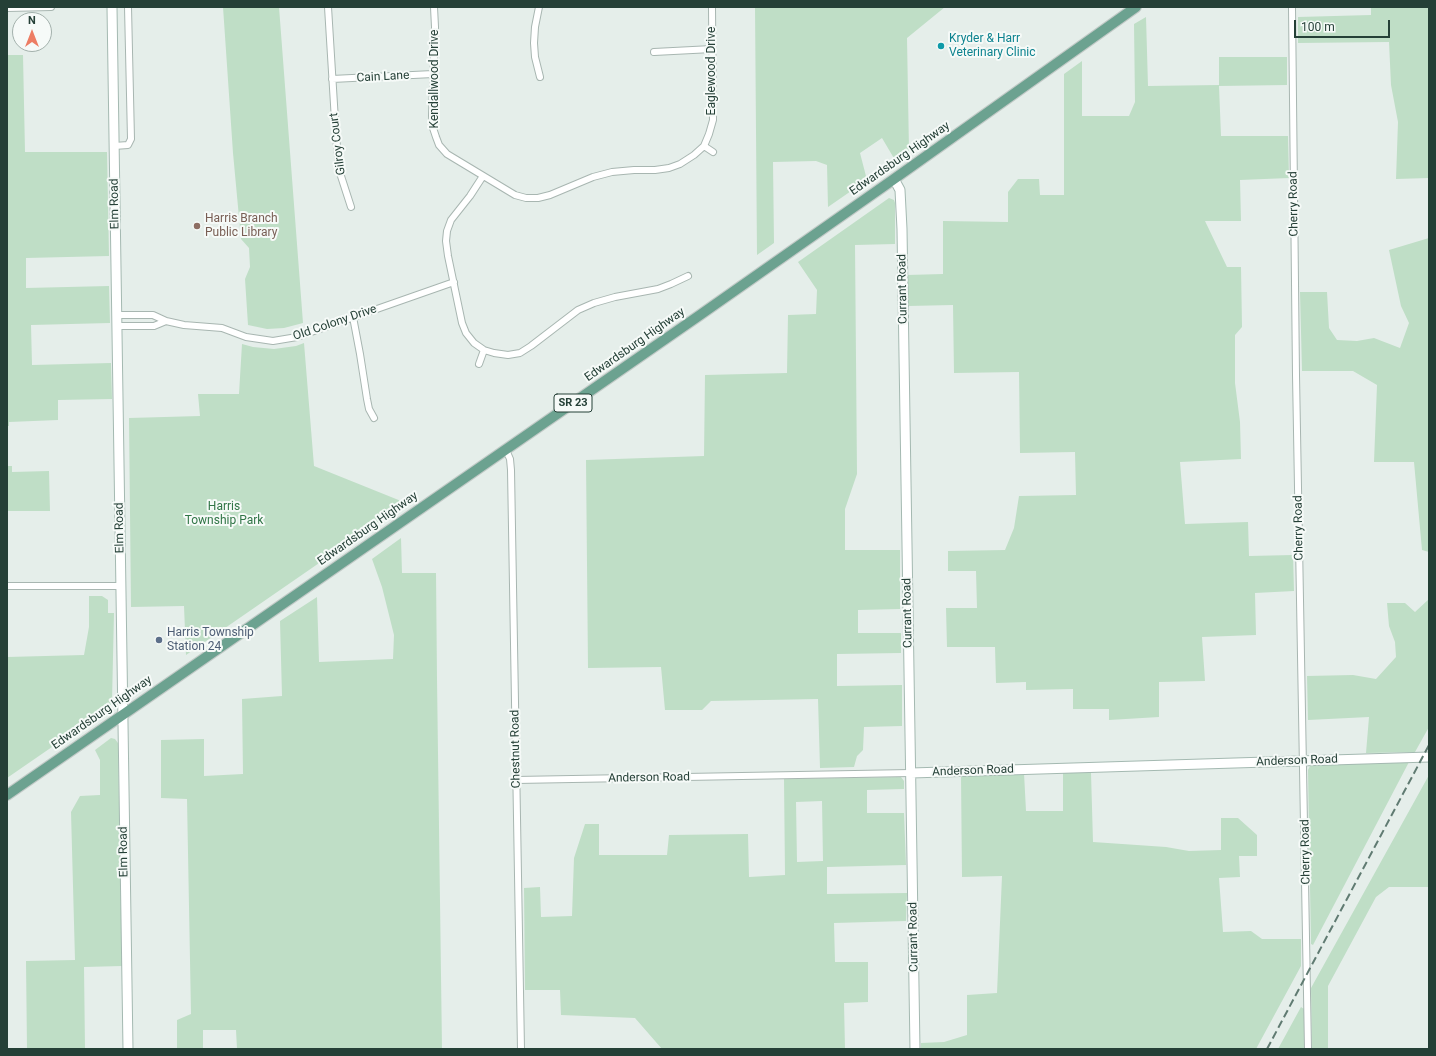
<!DOCTYPE html>
<style>
body{margin:0}
#map{position:relative;width:1436px;height:1056px;overflow:hidden;background:#e5eeea;font-family:Roboto,sans-serif}
canvas{display:block}
.frame{position:absolute;inset:0;border:8px solid #254037;pointer-events:none}
.north{position:absolute;left:12px;top:12px;width:40px;height:40px;box-sizing:border-box;background:#f6faf8;border:1px solid #a2b0ab;border-radius:50%;rotate:0deg;font-size:11px;font-weight:700;line-height:16px;text-align:center;color:#254037}
.north::after{content:'';display:block;margin:auto;width:14px;height:18px;background:#ed7d64;clip-path:polygon(50% 0,100% 100%,50% 72%,0 100%)}
.scale{position:absolute;left:1294px;top:20px;width:96px;height:18px;box-sizing:border-box;border:2px solid #254037;border-top:0;padding-left:5px;font-size:12px;line-height:14px;white-space:nowrap;color:#254037;-webkit-text-stroke:3px #f6faf8;paint-order:stroke}
</style>
<div id="map">
<canvas width="1436" height="1056"></canvas>
<div class="frame"></div>
<div class="north">N</div>
<div class="scale">100 m</div>
</div>
<script>
const c = document.querySelector('canvas').getContext('2d');
c.lineJoin = 'round';
function fill(path, color) { c.fillStyle = color; c.fill(path, 'evenodd'); }
const shape = rows => new Path2D(rows.map(r => 'M' + r).join(''));
function stroke(path, color, width, dash) { c.strokeStyle = color; c.lineWidth = width; c.lineCap = dash ? 'butt' : 'round'; c.setLineDash(dash || []); c.stroke(path); }
function write(font, color, halo, rows, align = 'center') {
  c.font = font + ' Roboto,sans-serif'; c.lineWidth = 4; c.setLineDash([]); c.textBaseline = 'middle'; c.strokeStyle = halo; c.fillStyle = color; for (const [text, x, y, turn = 0] of rows) {
    c.save(); c.translate(x, y); c.rotate((+turn || 0) * Math.PI / 180); c.textAlign = isNaN(turn) ? turn : align; if (halo) c.strokeText(text, 0, 0); c.fillText(text, 0, 0); c.restore();
  }
}
fill(shape([
 [223,7,279,7,303,323,284,328,267,329,248,325,245,279,250,267,249,248,241,239,233,153],
 [755,7,945,7,907,38,909,151,895,160,882,138,860,153,867,180,828,207,827,165,816,161,773,162,774,243,757,255],
 [1371,7,1429,7,1429,178,1396,179,1398,122,1391,85,1389,42,1298,43,1298,17,1371,15],
 [1146,17,1148,86,1219,85,1219,57,1287,57,1287,85,1219,86,1221,136,1288,136,1289,178,1240,180,1241,221,1205,221,1227,267,1241,267,1242,327,1235,335,1235,383,1240,422,1241,459,1180,462,1185,524,1248,522,1249,556,1293,555,1294,591,1255,593,1256,635,1202,637,1205,681,1159,682,1159,717,1109,720,1109,709,1073,709,1073,689,1026,690,1026,682,996,683,995,647,947,647,946,608,977,608,976,571,948,571,948,551,1005,550,1014,528,1019,496,1076,495,1075,452,1020,453,1019,372,954,373,953,305,908,306,907,275,943,274,943,221,1008,222,1008,192,1018,179,1039,179,1040,195,1064,195,1064,74,1082,61,1082,116,1129,116,1135,102,1134,24],
 [7,55,23,55,25,152,107,152,109,256,26,258,26,288,109,286,110,323,31,325,32,365,111,363,112,399,58,400,58,420,9,422,9,426,7,426],
 [889,198,894,200,895,203,895,244,855,245,857,474,845,509,845,550,900,550,900,609,858,610,858,633,901,633,901,653,837,654,837,686,902,685,902,726,864,727,863,750,857,756,854,767,820,768,818,699,711,701,702,710,665,710,661,667,588,668,586,460,704,456,705,375,787,373,788,315,816,314,817,290,798,262],
 [1429,238,1429,552,1422,550,1414,462,1374,462,1377,385,1353,371,1302,371,1300,292,1327,292,1329,328,1337,340,1357,341,1374,338,1400,348,1409,323,1401,306,1389,250],
 [304,343,314,466,406,503,186,655,184,606,131,607,129,418,200,416,198,394,239,394,242,344,253,347,274,349,296,346],
 [7,466,12,466,12,472,49,471,50,511,7,511],
 [401,538,402,573,436,573,437,679,442,1049,237,1049,236,1030,203,1030,203,1049,177,1049,177,1020,191,1014,187,799,161,798,161,740,204,739,204,776,243,774,242,699,282,696,280,621,317,597,319,662,393,659,394,635,382,587,372,559],
 [89,596,102,596,108,600,108,613,114,613,112,701,110,707,7,778,7,657,84,655,89,627],
 [1429,599,1429,727,1415,752,1366,753,1369,717,1308,720,1307,676,1353,675,1376,679,1396,657,1395,642,1389,626,1387,603,1405,603,1415,612],
 [111,738,115,739,118,743,118,749,122,966,84,967,85,1049,27,1049,26,961,75,960,71,812,80,796,100,795,100,760,95,750],
 [1409,762,1313,945,1311,944,1308,770,1310,766,1316,764],
 [1024,773,1026,811,1063,811,1063,773,1091,773,1093,842,1166,847,1189,851,1221,850,1221,818,1238,818,1257,835,1257,856,1239,856,1240,877,1219,878,1223,932,1251,931,1262,939,1301,939,1301,966,1256,1049,921,1049,921,1043,944,1042,967,1035,967,995,997,993,1002,876,962,877,961,776],
 [1429,775,1429,887,1389,887,1376,897,1328,986,1328,1049,1312,1049,1311,988],
 [901,777,904,781,904,789,867,790,867,813,904,813,906,865,827,867,827,894,907,893,906,921,834,923,835,962,868,962,868,1002,844,1003,845,1049,662,1049,635,1018,561,1015,560,990,525,990,524,888,540,887,541,917,572,916,574,858,585,824,599,824,599,855,667,855,669,835,748,834,749,877,785,875,784,779],
 [822,801,823,861,797,862,796,802],
 [1301,1007,1304,1009,1305,1049,1278,1049]
]), '#bfdec6');
const street = shape([
 [328,7,336,137,340,173,351,207],
 [434,7,435,27,432,116,433,128,436,137,439,145,447,154,515,195,526,198,538,198,550,195,593,177,612,172,634,170,655,170,669,168,680,164,694,155,704,146,709,134,713,120,712,7],
 [539,7,535,27,534,43,535,57,540,77],
 [1292,7,1296,375,1308,1049],
 [7,8,51,7],
 [654,52,712,49],
 [332,79,433,74],
 [114,146,128,145,131,139,128,7],
 [704,146,713,152],
 [483,176,470,196,451,220,447,231,446,241,448,256,462,323,466,333,474,343,484,350,494,353,508,355,520,353,531,346,578,310,594,303,615,297,658,289,671,284,688,276],
 [117,315,153,315,166,321,184,325,222,328,246,337,273,341,297,337,454,282],
 [353,317,360,354,367,399,369,409,374,418],
 [117,326,154,326,166,321],
 [479,364,484,350],
 [506,450,510,459,511,470,521,1049],
 [7,586,120,586],
 [516,780,911,773]
]);
const secondary = shape([
 [112,7,128,1049],
 [894,179,900,190,902,229,915,1049],
 [911,773,1429,757]
]);
const primary = shape([
 [7,795,700,315,894,179,1136,7]
]);
stroke(street, '#a8b6b1', 8);
stroke(secondary, '#a4b9b1', 11);
stroke(primary, '#c2cac7', 12);
stroke(street, '#fff', 6);
stroke(secondary, '#fff', 9);
stroke(primary, '#6ca290', 10);
stroke(shape([
 [1267,1049,1429,745]
]), '#607b72', 2, [8, 4]);
for (const [x, y, r, color] of [
 [941,46,4,"#0f9aa8"],
 [197,226,4,"#8d6e63"],
 [159,640,4,"#5c6f8a"]
]) { const dot = new Path2D(); dot.arc(x, y, r, 0, 2 * Math.PI); c.fillStyle = color; c.fill(dot); stroke(dot, '#f6faf8', 1.5); }
for (const [x, y, w] of [
 [573,403,38]
]) { const box = new Path2D(); box.roundRect(x - w / 2, y - 9, w, 18, 3); c.fillStyle = '#f6faf8'; c.fill(box); stroke(box, '#254037', 1); }
write('bold 11px', '#254037', null, [
 ["SR 23",573,403]
]);
write('12px', '#0d838f', '#f6faf8', [
 ["Kryder & Harr",949,39],
 ["Veterinary Clinic",949,53]
], 'left');
write('12px', '#254037', '#f6faf8', [
 ["Eaglewood Drive",712,71,-90],
 ["Cain Lane",383,77,-3],
 ["Kendallwood Drive",435,79,-90],
 ["Gilroy Court",338,144,-97],
 ["Edwardsburg Highway",900,159,-35],
 ["Elm Road",115,204,-91],
 ["Cherry Road",1294,204,-91],
 ["Currant Road",903,289,-91],
 ["Old Colony Drive",335,323,-19],
 ["Edwardsburg Highway",635,345,-35],
 ["Elm Road",120,528,-91],
 ["Cherry Road",1299,528,-91],
 ["Edwardsburg Highway",368,529,-35],
 ["Currant Road",908,613,-91],
 ["Edwardsburg Highway",102,713,-35],
 ["Chestnut Road",516,749,-91],
 ["Anderson Road",1297,761,-2],
 ["Anderson Road",973,771,-2],
 ["Anderson Road",649,778,-1],
 ["Elm Road",124,852,-91],
 ["Cherry Road",1306,852,-91],
 ["Currant Road",914,937,-91]
]);
write('12px', '#785e54', '#f6faf8', [
 ["Harris Branch",205,219],
 ["Public Library",205,233]
], 'left');
write('12px', '#307546', '#f6faf8', [
 ["Harris",224,507],
 ["Township Park",224,521]
]);
write('12px', '#4e5e75', '#f6faf8', [
 ["Harris Township",167,633],
 ["Station 24",167,647]
], 'left');
</script>
